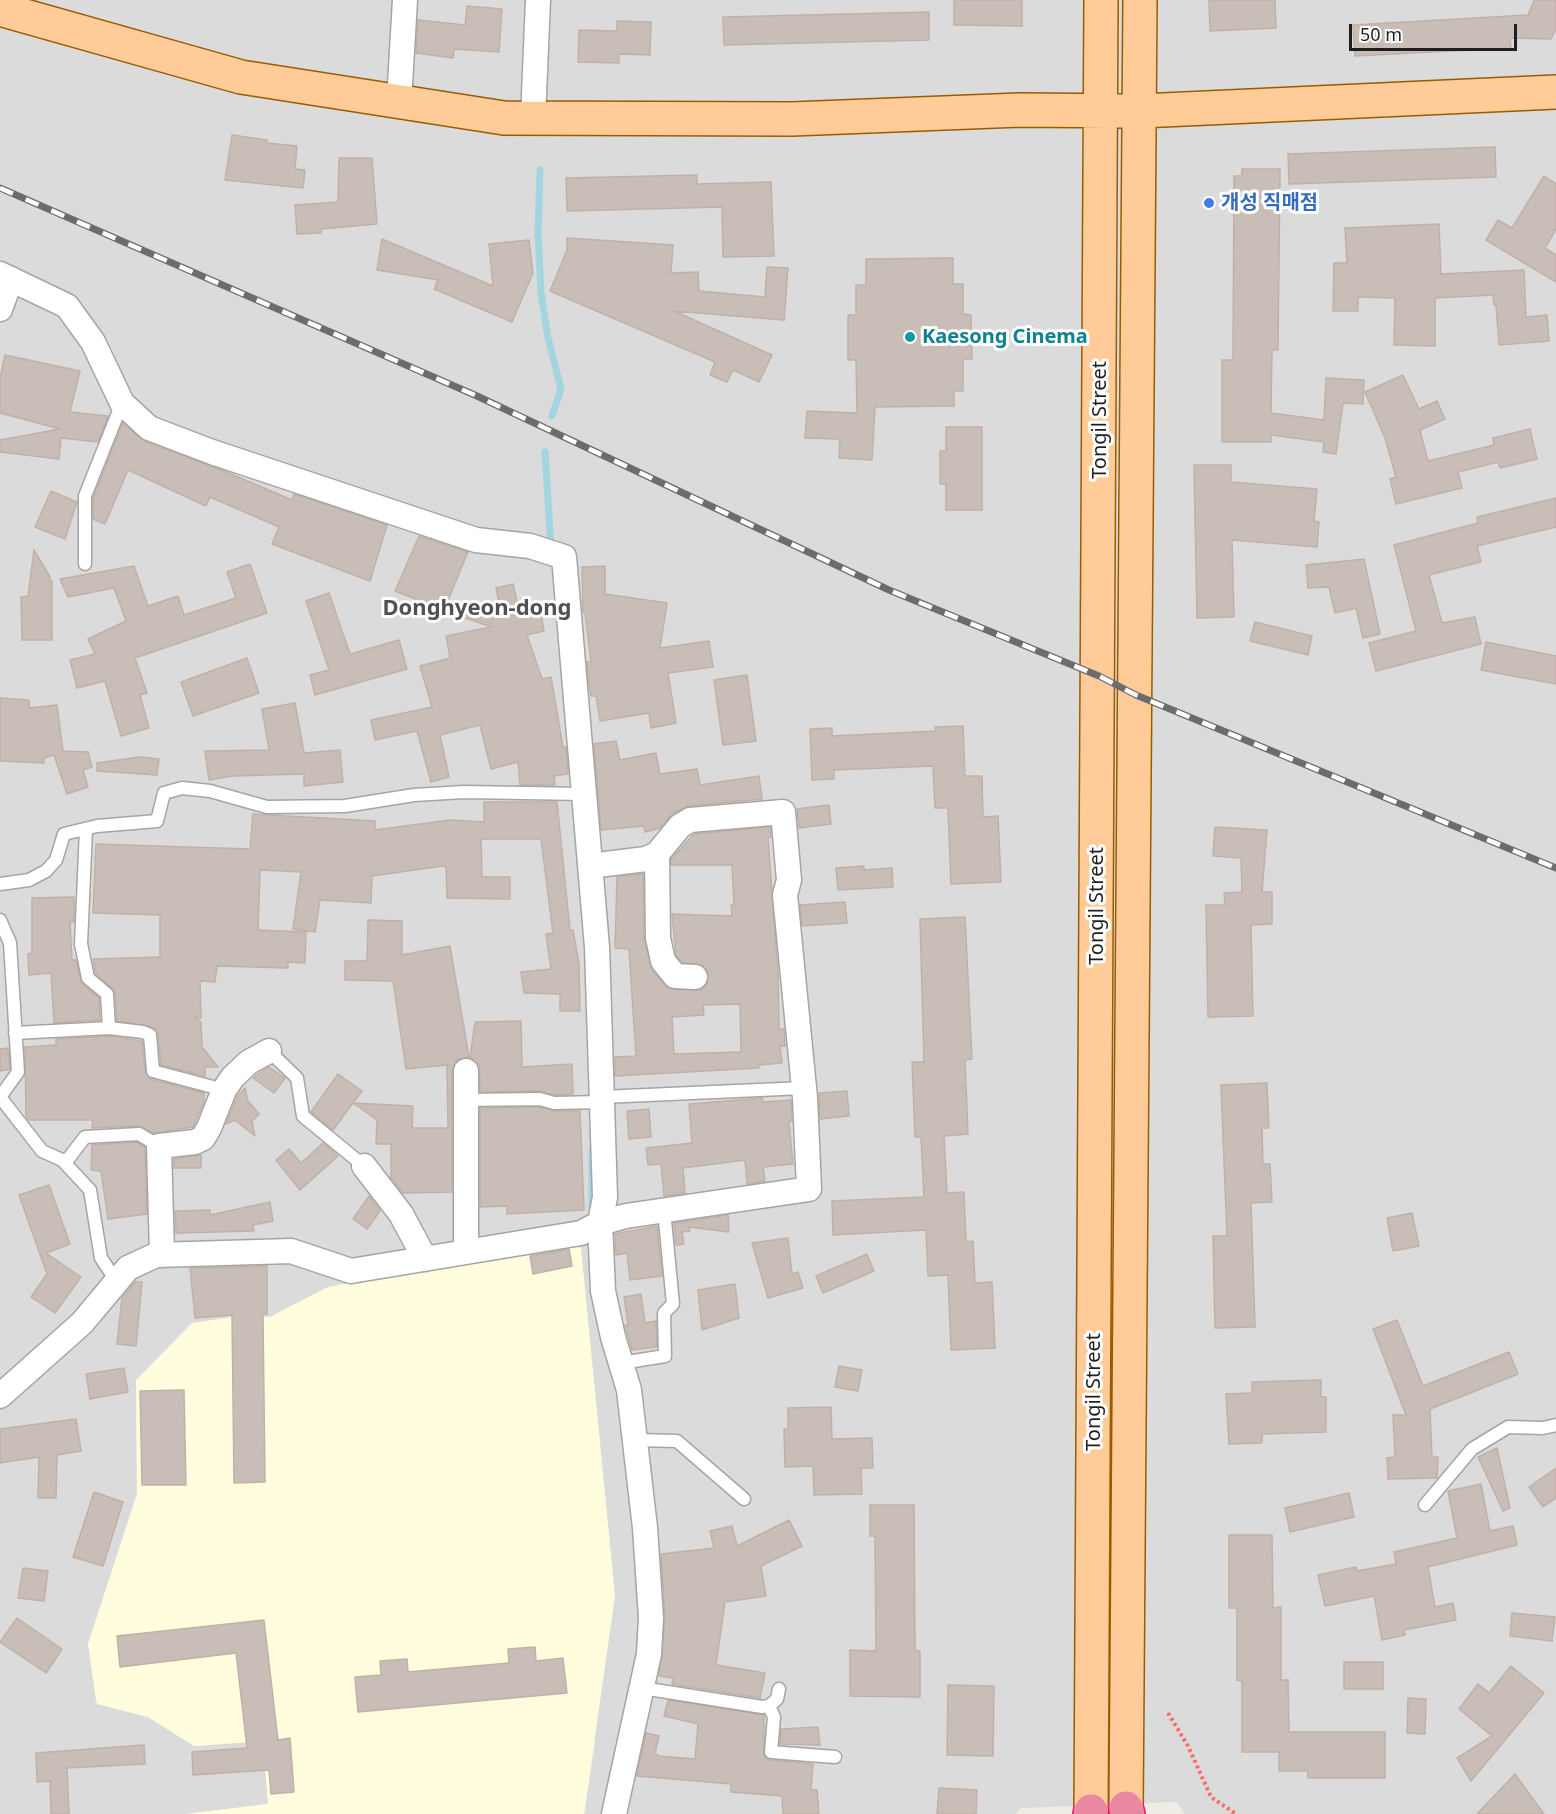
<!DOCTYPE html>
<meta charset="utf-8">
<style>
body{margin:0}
#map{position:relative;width:1556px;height:1814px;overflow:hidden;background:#f0ebe4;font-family:"Noto Sans",sans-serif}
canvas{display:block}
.scale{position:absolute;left:1349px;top:24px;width:168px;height:27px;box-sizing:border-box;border:3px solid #1e1e1e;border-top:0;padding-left:8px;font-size:18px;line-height:21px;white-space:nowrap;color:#1e1e1e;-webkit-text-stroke:4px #fff;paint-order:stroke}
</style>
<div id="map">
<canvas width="1556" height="1814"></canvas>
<div class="scale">50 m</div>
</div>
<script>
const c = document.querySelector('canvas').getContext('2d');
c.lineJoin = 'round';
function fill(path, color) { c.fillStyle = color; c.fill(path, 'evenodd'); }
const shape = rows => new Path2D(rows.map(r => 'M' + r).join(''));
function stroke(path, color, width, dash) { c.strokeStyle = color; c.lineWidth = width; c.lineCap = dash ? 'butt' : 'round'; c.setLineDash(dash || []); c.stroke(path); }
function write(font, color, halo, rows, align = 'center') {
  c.font = font + ' "Noto Sans","Noto Sans KR",sans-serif'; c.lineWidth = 6; c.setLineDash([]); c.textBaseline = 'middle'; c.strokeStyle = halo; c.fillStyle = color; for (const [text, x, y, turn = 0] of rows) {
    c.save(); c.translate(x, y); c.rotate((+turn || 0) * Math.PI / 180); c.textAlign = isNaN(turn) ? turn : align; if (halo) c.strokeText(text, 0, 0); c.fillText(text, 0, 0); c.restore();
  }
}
fill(shape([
 [0,0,1556,0,1556,1814,1185,1814,1177,1802,1021,1808,1015,1814,584,1814,595,1744,353,1284,328,1287,270,1317,232,1317,136,1380,137,1494,88,1644,96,1703,148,1717,194,1746,263,1741,268,1804,186,1814,0,1814]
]), '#dcdbdb');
fill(shape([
 [571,1240,581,1248,615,1596,584,1814,186,1814,268,1804,263,1741,194,1746,148,1717,97,1704,88,1644,137,1494,136,1380,192,1323,232,1317,270,1317,328,1287]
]), '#fffddd');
stroke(shape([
 [540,170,538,234,541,293,548,338,561,389,552,416],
 [545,452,551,547],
 [592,1211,592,1150]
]), '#a2d5df', 7);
const building = shape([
 [954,0,1022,0,1022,26,954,25,954,0],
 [1209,0,1275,0,1276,28,1210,31,1209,0],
 [1534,0,1556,0,1556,29,1551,39,1510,38,1511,48,1355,56,1353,25,1528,15,1534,0],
 [467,6,502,9,499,52,454,49,453,58,416,53,418,20,465,25,467,6],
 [929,12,929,40,724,45,723,17,929,12],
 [617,21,651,22,650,55,619,54,619,63,578,62,579,30,617,31,617,21],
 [232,135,267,140,267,143,297,146,295,169,305,170,303,188,225,180,232,135],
 [1495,147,1496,177,1289,184,1288,154,1495,147],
 [339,158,372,158,377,224,321,229,321,233,297,234,295,205,338,202,339,158],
 [1242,169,1280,169,1278,350,1272,350,1271,413,1324,420,1326,378,1364,380,1363,404,1343,403,1336,454,1323,452,1324,442,1271,435,1271,442,1222,442,1222,360,1233,360,1234,176,1242,176,1242,169],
 [697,175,697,184,771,182,774,256,723,257,722,207,567,211,566,178,697,175],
 [1544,176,1556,184,1556,229,1545,248,1556,255,1556,282,1486,240,1498,220,1512,228,1544,176],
 [1439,224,1441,274,1524,270,1526,317,1547,315,1549,341,1499,345,1496,305,1494,305,1493,295,1435,298,1435,346,1394,345,1395,298,1358,297,1358,311,1333,311,1334,263,1347,263,1345,228,1439,224],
 [567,238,673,245,671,273,698,272,699,291,765,297,767,267,788,268,784,320,674,311,772,355,759,382,733,370,727,382,710,375,715,362,550,291,567,250,567,238],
 [382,239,493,286,489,244,529,240,533,273,512,322,434,289,438,280,377,270,382,239],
 [953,258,953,284,963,284,963,314,971,315,972,359,963,359,963,391,954,391,954,406,875,407,872,460,839,458,840,439,805,438,807,411,857,413,856,360,848,360,848,315,856,315,856,285,866,285,866,259,953,258],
 [5,355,80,371,70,412,108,416,98,442,61,438,59,459,0,452,0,440,60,429,0,413,0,379,5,355],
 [1403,375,1419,409,1437,401,1445,419,1420,430,1428,461,1494,445,1493,438,1530,429,1537,459,1500,468,1498,462,1458,472,1462,488,1396,504,1390,479,1396,477,1385,438,1365,392,1403,375],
 [123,423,144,441,224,471,292,500,294,494,387,525,370,581,272,544,279,527,210,497,206,506,128,470,105,524,93,519,93,498,123,423],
 [946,427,982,427,982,510,946,510,946,484,940,484,940,451,946,451,946,427],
 [1194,465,1231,465,1231,482,1317,489,1314,521,1319,522,1317,547,1232,540,1234,617,1197,618,1194,465],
 [51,491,77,502,65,539,35,527,51,491],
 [1556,498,1556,527,1477,546,1481,562,1429,575,1442,623,1475,617,1481,644,1376,671,1369,643,1416,631,1394,545,1478,523,1477,517,1556,498],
 [419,536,468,552,444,610,395,591,419,536],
 [34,550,50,577,49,581,52,581,52,640,22,640,21,597,28,596,34,550],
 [1364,559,1380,634,1363,638,1356,608,1335,613,1329,587,1308,588,1306,565,1364,559],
 [250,564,267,613,135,658,147,693,140,695,149,728,121,736,105,681,77,688,70,660,95,654,88,639,126,621,114,588,68,597,60,579,134,566,148,606,178,596,184,615,236,598,227,572,250,564],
 [605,566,605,594,667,603,660,648,709,641,713,667,668,673,676,723,651,728,649,713,600,721,596,696,591,696,588,677,587,662,591,662,585,613,583,612,582,567,605,566],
 [513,584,519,610,540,606,544,631,527,635,542,679,551,677,563,747,566,747,568,774,554,776,555,785,520,785,518,762,491,769,480,725,440,735,449,777,431,782,417,731,375,740,371,720,432,707,420,666,450,658,446,636,491,627,460,616,500,608,496,588,513,584],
 [329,593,350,654,399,640,407,669,315,695,310,675,329,670,306,601,329,593],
 [1255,622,1312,636,1308,655,1250,641,1255,622],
 [1486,642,1556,656,1556,684,1481,670,1486,642],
 [247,658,259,693,193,716,181,682,247,658],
 [747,675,756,741,723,745,714,680,747,675],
 [0,698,29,700,29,708,57,705,63,751,88,752,92,767,83,770,88,787,67,794,54,755,44,758,44,763,0,761,0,698],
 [295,703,304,753,340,750,343,782,304,786,304,774,232,776,209,780,205,751,269,750,262,709,295,703],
 [963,726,965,776,982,776,983,817,998,816,1001,882,951,884,948,808,935,808,933,766,834,770,834,779,812,780,810,729,832,728,832,736,936,731,935,727,963,726],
 [616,741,620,760,656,753,660,774,697,769,700,785,759,776,762,799,688,806,672,814,660,828,645,832,644,826,601,830,594,744,616,741],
 [140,757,159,759,157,775,97,771,97,763,140,757],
 [484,802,557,802,570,930,573,930,579,964,580,1011,560,1011,560,994,524,993,521,972,551,969,546,934,553,933,541,839,481,839,482,877,510,877,510,899,447,898,446,867,443,866,372,876,371,903,320,900,315,932,293,929,301,872,260,870,258,930,306,932,305,963,288,962,288,968,217,966,215,982,200,981,201,1018,194,1017,201,1022,202,1047,218,1067,205,1067,205,1076,161,1065,158,1034,154,1028,117,1021,115,991,96,974,93,959,160,957,160,915,93,913,96,844,250,849,253,814,375,821,375,830,450,820,484,822,484,802],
 [829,805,831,824,799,828,797,809,829,805],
 [770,827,771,837,768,837,778,974,779,1029,784,1029,785,1046,780,1046,782,1063,759,1065,759,1068,615,1076,615,1057,636,1056,629,949,615,948,617,877,643,874,644,938,652,970,669,989,701,990,707,984,708,971,702,965,682,962,676,955,672,914,732,916,731,905,734,905,732,865,671,865,671,859,694,834,770,827],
 [740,1004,741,1052,674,1054,672,1017,704,1015,703,1005,740,1004],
 [1215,827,1267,830,1262,892,1272,892,1272,924,1251,925,1253,1016,1208,1017,1206,905,1225,905,1224,893,1242,892,1241,858,1213,856,1215,827],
 [864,866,864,870,892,868,893,887,838,890,836,868,864,866],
 [74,897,74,922,70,922,72,960,76,960,82,984,99,998,100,1020,54,1023,51,973,29,975,28,954,32,953,32,898,74,897],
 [845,902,847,923,802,926,800,905,845,902],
 [965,917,972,1059,965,1060,968,1134,944,1136,947,1193,964,1192,966,1242,973,1241,975,1283,992,1282,995,1348,951,1350,948,1275,928,1276,926,1230,833,1235,832,1201,924,1197,921,1137,915,1137,912,1062,924,1062,920,919,965,917],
 [368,920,402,921,402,955,450,946,469,1057,458,1059,452,1071,452,1192,403,1193,391,1178,391,1144,376,1144,377,1120,353,1103,333,1130,311,1112,338,1074,362,1091,353,1103,413,1106,412,1128,448,1128,447,1065,406,1069,393,981,345,980,345,961,367,961,368,920],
 [521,1021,522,1067,572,1064,573,1094,555,1095,540,1091,480,1092,479,1064,470,1058,475,1022,521,1021],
 [109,1036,142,1041,145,1072,150,1079,204,1093,204,1102,193,1127,154,1133,139,1126,92,1128,93,1120,28,1120,26,1116,25,1047,56,1045,56,1039,109,1036],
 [8,1048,10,1069,0,1071,0,1049,8,1048],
 [269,1067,285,1078,274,1093,253,1078,269,1067],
 [1267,1083,1269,1128,1262,1128,1263,1164,1270,1164,1272,1202,1251,1203,1255,1327,1215,1328,1213,1236,1227,1236,1221,1085,1267,1083],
 [245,1088,248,1101,259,1114,252,1121,255,1136,235,1120,226,1124,237,1097,245,1088],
 [847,1091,849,1116,820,1119,819,1093,847,1091],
 [762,1098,763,1102,791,1100,792,1121,789,1121,793,1164,763,1167,765,1181,747,1184,745,1160,683,1168,685,1193,664,1196,661,1164,648,1165,646,1148,692,1143,689,1104,762,1098],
 [539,1107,554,1111,580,1111,584,1210,507,1214,507,1206,480,1207,480,1108,539,1107],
 [649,1109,651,1137,629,1139,627,1111,649,1109],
 [137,1142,145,1147,147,1214,108,1219,101,1171,91,1170,92,1145,137,1142],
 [323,1143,338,1156,300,1190,276,1160,289,1149,301,1163,323,1143],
 [201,1155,201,1168,174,1168,174,1159,201,1155],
 [49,1185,70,1244,46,1253,81,1277,55,1313,31,1297,47,1274,19,1195,49,1185],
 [369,1196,380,1211,367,1229,353,1219,369,1196],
 [270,1202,273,1221,253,1225,254,1231,176,1233,175,1211,210,1210,210,1215,270,1202],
 [1412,1213,1419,1246,1393,1251,1387,1218,1412,1213],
 [728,1215,729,1232,689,1227,690,1231,682,1232,684,1244,676,1245,674,1223,728,1215],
 [657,1226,662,1276,630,1280,627,1253,616,1255,615,1234,657,1226],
 [788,1238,792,1274,798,1272,803,1288,768,1298,752,1243,788,1238],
 [569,1249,572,1266,533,1274,530,1256,569,1249],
 [867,1254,874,1271,823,1293,816,1276,867,1254],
 [267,1266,267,1314,263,1314,265,1482,234,1483,232,1315,195,1318,190,1268,267,1266],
 [135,1282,142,1282,136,1346,117,1344,122,1298,135,1282],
 [735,1284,739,1318,702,1330,698,1290,735,1284],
 [641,1294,645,1323,656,1321,657,1347,632,1350,625,1325,628,1325,624,1297,641,1294],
 [1397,1320,1423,1386,1509,1352,1518,1374,1430,1409,1432,1457,1438,1457,1437,1478,1388,1479,1387,1458,1395,1457,1393,1415,1406,1415,1373,1329,1397,1320],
 [839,1366,862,1370,858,1391,835,1387,839,1366],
 [124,1368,128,1392,90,1399,86,1374,124,1368],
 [1321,1380,1321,1397,1326,1397,1326,1432,1262,1434,1262,1443,1229,1444,1226,1394,1252,1393,1252,1382,1321,1380],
 [184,1390,186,1485,142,1485,140,1391,184,1390],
 [831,1407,832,1439,872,1438,873,1468,861,1468,862,1494,814,1495,813,1466,785,1467,784,1429,788,1429,788,1408,831,1407],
 [76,1419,81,1451,57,1455,56,1498,38,1498,39,1457,0,1463,0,1429,76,1419],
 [1497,1448,1510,1508,1503,1511,1478,1457,1497,1448],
 [1556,1468,1556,1498,1543,1507,1529,1487,1556,1468],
 [1481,1484,1490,1531,1513,1526,1517,1545,1428,1567,1435,1607,1453,1603,1456,1620,1404,1630,1405,1635,1382,1640,1374,1596,1325,1606,1318,1575,1356,1567,1357,1571,1396,1564,1394,1552,1457,1538,1448,1491,1481,1484],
 [94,1492,123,1502,103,1566,73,1557,94,1492],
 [1349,1493,1354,1517,1290,1532,1285,1508,1349,1493],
 [870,1505,914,1505,915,1651,920,1651,920,1697,850,1696,850,1650,876,1651,875,1536,870,1536,870,1505],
 [789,1520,802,1546,761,1566,766,1596,725,1602,716,1665,765,1673,760,1698,672,1684,673,1678,659,1676,665,1619,661,1554,714,1548,710,1531,732,1526,737,1546,789,1520],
 [1229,1535,1272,1535,1273,1608,1281,1607,1281,1680,1288,1680,1289,1732,1385,1732,1385,1778,1308,1778,1308,1771,1279,1771,1279,1752,1242,1752,1242,1681,1237,1680,1237,1608,1229,1608,1229,1535],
 [23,1568,48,1571,44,1601,18,1598,23,1568],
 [1512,1613,1555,1617,1552,1641,1510,1636,1512,1613],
 [17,1618,62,1649,46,1673,0,1642,17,1618],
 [264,1620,278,1740,290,1738,294,1792,271,1794,269,1770,193,1775,192,1752,247,1748,236,1653,120,1667,117,1636,264,1620],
 [535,1647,536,1661,563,1658,567,1693,358,1712,355,1677,381,1675,380,1661,407,1659,408,1672,509,1663,508,1649,535,1647],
 [1344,1662,1383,1662,1383,1689,1344,1689,1344,1662],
 [1511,1666,1544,1693,1471,1781,1457,1758,1492,1736,1459,1709,1478,1684,1489,1693,1511,1666],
 [948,1685,994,1686,993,1756,947,1755,948,1685],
 [1408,1698,1426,1699,1425,1734,1407,1733,1408,1698],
 [668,1700,764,1715,764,1756,770,1760,813,1764,811,1790,817,1790,819,1814,783,1814,782,1796,731,1792,731,1784,637,1776,646,1733,659,1736,655,1753,659,1756,695,1759,698,1724,664,1716,668,1700],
 [818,1727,820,1745,780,1744,781,1729,818,1727],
 [144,1745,145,1764,67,1768,69,1814,51,1814,50,1781,37,1782,36,1753,144,1745],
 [1515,1774,1544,1814,1477,1814,1515,1774],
 [939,1788,977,1790,976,1814,937,1814,939,1788]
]);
fill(building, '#c8bdb7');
stroke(building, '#c2b0a6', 1.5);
const lane = shape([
 [85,564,85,496,122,403],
 [86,829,81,944,88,978,107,994,109,1028],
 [0,884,29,880,46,871,56,860,64,834,97,826,157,821,164,793,182,788,210,791,267,807,345,806,414,795,464,792,584,794],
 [0,920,10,943,18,1072,0,1097,42,1151,62,1160,90,1190,101,1258,117,1282],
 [15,1033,109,1028,143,1032,150,1035,153,1071,224,1090],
 [269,1051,297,1078,303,1116,364,1166],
 [602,1097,804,1088],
 [466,1100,540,1099,554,1103,602,1102],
 [65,1163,85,1137,139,1134,159,1146],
 [621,1363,665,1356,664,1313,673,1304,664,1210],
 [636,1440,677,1441,744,1499],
 [1425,1505,1472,1449,1508,1427,1543,1428,1556,1425],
 [642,1688,762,1707,769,1706,777,1699,779,1689],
 [769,1706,774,1717,771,1752,835,1757]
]);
const street = shape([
 [399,102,405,0],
 [533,118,538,0],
 [0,274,67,306,93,342,122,403,149,428,212,452,476,540,530,546,564,557,597,947,605,1197,600,1223,603,1291,613,1337,629,1390,645,1528,651,1618,649,1654,614,1814],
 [0,309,11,279],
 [657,854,658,938,663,961,675,976,695,977],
 [466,1071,466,1252],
 [364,1166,401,1214,425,1259],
 [162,1255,159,1146,195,1142,203,1138,209,1128,224,1090,233,1077,249,1062,269,1051],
 [0,1396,82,1323,128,1268,156,1255,291,1251,351,1271,581,1233,600,1223,626,1216,809,1189,805,1098,785,895,789,880,783,812,690,820,680,826,657,854,646,859,590,866]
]);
const primary = shape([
 [0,9,241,77,504,118,792,119,1020,110,1141,111,1556,92],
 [1126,1808,1140,0],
 [1091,1811,1101,0]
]);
const highway = shape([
 [1126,1808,1128,1814],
 [1090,1814,1091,1811]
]);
stroke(lane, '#a5a5a5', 15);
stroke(street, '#a5a5a5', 27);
stroke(primary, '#985c00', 36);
stroke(highway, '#e11d6e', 36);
stroke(shape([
 [1168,1713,1188,1746,1211,1797,1236,1814]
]), '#ff6b65', 4, [3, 3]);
stroke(lane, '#fff', 12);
stroke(street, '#fff', 24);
stroke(primary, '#fc9', 33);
stroke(highway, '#ea88a1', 33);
const rail = shape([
 [0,188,477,396,889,590,1099,676,1136,695,1556,868]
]);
stroke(rail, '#6c6c6c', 7);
stroke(rail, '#fff', 4.5, [14]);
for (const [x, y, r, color] of [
 [1209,203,6,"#3f7fe0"],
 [910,337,6,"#0f9aa8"]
]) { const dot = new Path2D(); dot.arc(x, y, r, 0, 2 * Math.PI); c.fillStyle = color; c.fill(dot); stroke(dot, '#fff', 2); }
write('bold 20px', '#366cbe', '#fff', [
 ["개성 직매점",1221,203]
], 'left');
write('bold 20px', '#0d838f', '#fff', [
 ["Kaesong Cinema",922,337]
], 'left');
write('20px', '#1e1e1e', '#fff', [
 ["Tongil Street",1100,420,-90],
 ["Tongil Street",1097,906,-90],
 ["Tongil Street",1094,1392,-90]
]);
write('bold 22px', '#515151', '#fff', [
 ["Donghyeon-dong",477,609]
]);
</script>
